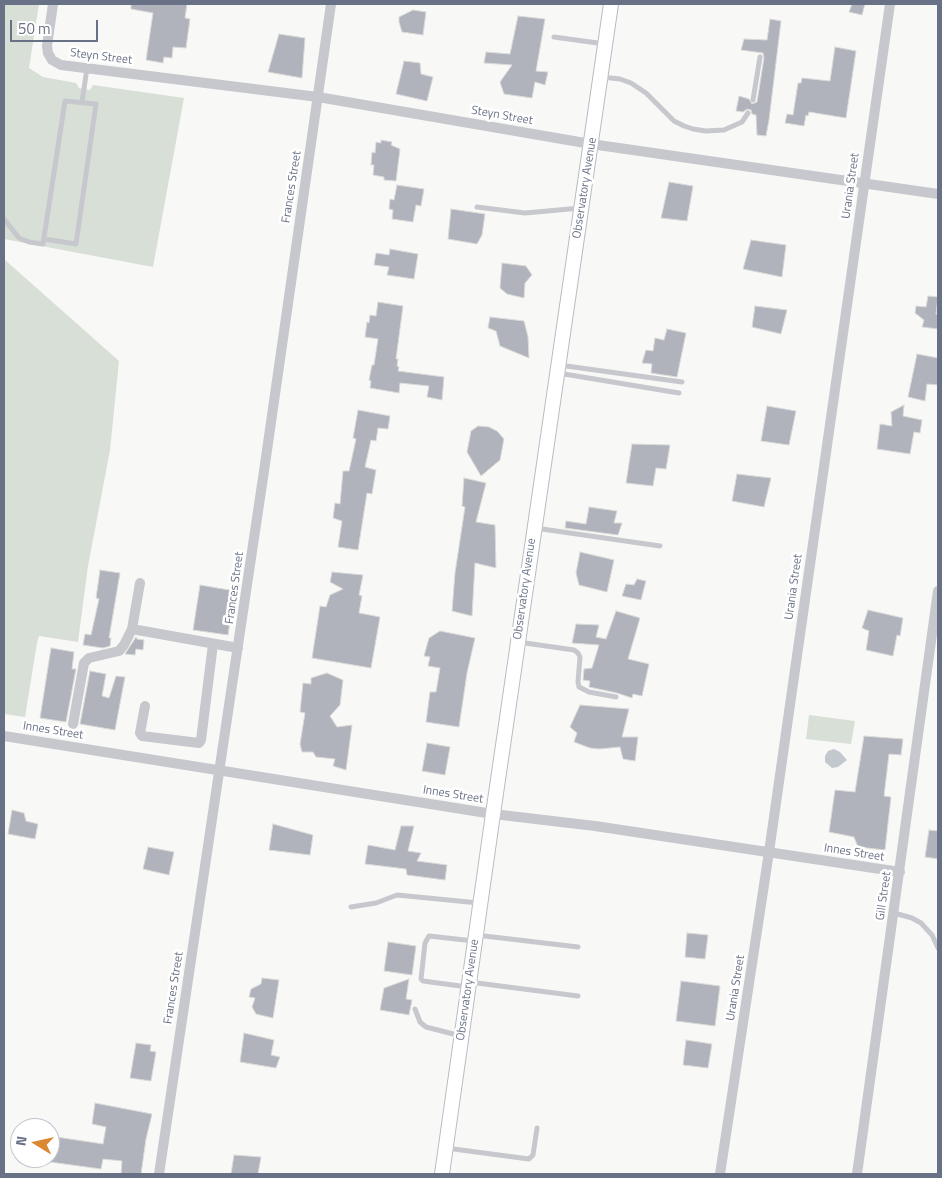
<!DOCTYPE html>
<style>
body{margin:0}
#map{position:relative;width:942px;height:1178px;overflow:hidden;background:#f8f8f6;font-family:"Titillium Web",sans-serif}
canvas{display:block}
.frame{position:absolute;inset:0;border:5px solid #697186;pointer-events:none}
.north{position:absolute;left:10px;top:1118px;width:50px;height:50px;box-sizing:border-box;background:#fff;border:1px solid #c3c6cf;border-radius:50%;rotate:279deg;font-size:14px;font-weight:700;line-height:20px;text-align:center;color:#697186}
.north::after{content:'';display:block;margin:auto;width:18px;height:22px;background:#dc8732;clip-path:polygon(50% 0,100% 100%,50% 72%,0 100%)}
.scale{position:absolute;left:10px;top:20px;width:88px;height:22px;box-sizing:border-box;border:2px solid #697186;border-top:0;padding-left:6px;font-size:15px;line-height:18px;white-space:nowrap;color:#697186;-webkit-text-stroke:4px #fff;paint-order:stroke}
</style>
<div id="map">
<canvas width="942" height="1178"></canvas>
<div class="frame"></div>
<div class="north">N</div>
<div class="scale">50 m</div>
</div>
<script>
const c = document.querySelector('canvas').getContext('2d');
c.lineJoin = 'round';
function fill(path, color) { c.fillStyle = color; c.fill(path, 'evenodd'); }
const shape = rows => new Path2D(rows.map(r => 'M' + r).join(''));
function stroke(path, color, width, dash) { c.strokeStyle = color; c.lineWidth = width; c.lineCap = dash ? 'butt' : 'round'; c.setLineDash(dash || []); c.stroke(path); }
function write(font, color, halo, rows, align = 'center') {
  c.font = font + ' "Titillium Web",sans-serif'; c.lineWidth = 5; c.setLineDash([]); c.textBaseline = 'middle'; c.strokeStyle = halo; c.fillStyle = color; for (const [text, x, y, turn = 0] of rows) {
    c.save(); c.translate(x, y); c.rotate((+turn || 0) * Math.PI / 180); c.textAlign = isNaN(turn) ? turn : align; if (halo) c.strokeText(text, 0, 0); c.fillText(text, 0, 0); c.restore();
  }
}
fill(shape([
 [4,4,39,4,29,68,43,77,76,83,79,88,90,90,93,85,184,98,153,267,4,239],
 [4,259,119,361,110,450,88,566,78,642,39,636,37,643,25,717,4,714],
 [809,715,855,721,851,744,806,739]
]), '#d8dfd7');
fill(shape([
 [834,749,840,752,847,760,838,767,832,768,825,762,825,756,828,751]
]), '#c3c8cf');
const building = shape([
 [131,4,187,4,185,18,190,19,186,48,173,47,172,58,164,57,163,63,146,60,153,13,131,9,131,4],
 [852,4,865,4,862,15,849,12,852,4],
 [413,10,426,12,423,35,402,32,399,22,399,17,413,10],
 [518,16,545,19,536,71,548,72,545,85,535,82,532,98,504,94,500,82,512,65,484,63,486,52,510,54,518,16],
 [770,19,781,21,769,120,766,136,757,135,756,115,752,114,751,110,747,109,743,112,736,111,739,96,749,99,752,104,757,102,764,58,763,53,741,50,744,39,767,40,770,19],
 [279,34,305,38,302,78,268,72,279,34],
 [835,47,856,51,846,118,809,112,808,116,806,115,804,126,785,123,787,114,793,115,798,83,801,83,802,78,830,81,835,47],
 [404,61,420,63,421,74,433,77,427,101,396,94,404,61],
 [381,140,392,142,391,145,400,149,396,181,384,180,384,177,373,175,374,165,371,165,372,152,375,153,376,142,381,143,381,140],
 [669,182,693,186,687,221,661,218,669,182],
 [397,185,424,189,421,206,416,205,413,222,392,219,393,210,389,209,390,199,394,200,397,185],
 [451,209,485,214,482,235,477,244,448,239,451,209],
 [751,240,786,245,782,277,743,269,751,240],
 [390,249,418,254,414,279,387,275,389,267,374,265,376,253,389,255,390,249],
 [502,263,526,266,532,275,525,283,524,298,507,294,500,288,502,263],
 [928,296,938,297,936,314,938,315,938,329,922,327,924,320,915,313,916,306,926,307,928,296],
 [378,302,403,306,396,359,398,359,397,366,399,367,398,371,444,377,442,400,427,397,429,386,400,383,399,393,370,388,371,381,369,380,372,365,374,365,378,339,365,337,367,322,369,323,370,315,376,316,378,302],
 [755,306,787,310,781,334,752,327,755,306],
 [490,317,524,321,528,337,529,358,500,346,496,331,488,328,490,317],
 [667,329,686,333,677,377,651,373,652,364,642,363,646,350,653,351,655,338,664,340,667,329],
 [917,354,938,358,938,385,927,384,925,401,908,397,917,354],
 [904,405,903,416,922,420,920,433,914,432,910,454,877,449,880,424,892,426,891,412,904,405],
 [767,406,796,411,789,445,761,441,767,406],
 [358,410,390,416,388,429,378,428,376,441,371,440,365,467,376,470,372,494,367,493,358,550,338,547,342,521,333,518,335,503,340,504,343,471,349,471,356,439,353,438,358,410],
 [478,426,489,427,497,431,504,439,500,460,481,476,467,452,471,431,478,426],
 [632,444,670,445,666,469,656,468,653,486,626,483,632,444],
 [737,474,771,478,764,507,732,501,737,474],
 [464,478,486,483,476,522,495,525,496,568,475,563,472,616,452,611,455,573,465,507,462,506,464,478],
 [589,507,617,511,614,523,622,523,618,535,565,528,566,521,586,524,589,507],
 [580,552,614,560,607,592,579,585,576,573,580,552],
 [100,570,120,573,109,638,111,638,110,646,103,648,83,645,85,634,91,635,99,599,96,598,100,570],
 [332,572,363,575,359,595,362,596,359,613,380,617,371,668,312,658,320,606,326,607,330,595,343,589,330,582,332,572],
 [637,579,646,581,641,600,622,596,626,584,634,585,637,579],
 [200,585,235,591,228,635,193,630,200,585],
 [868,610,903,618,900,636,897,635,893,656,866,650,869,631,862,628,868,610],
 [616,611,640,618,628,659,649,664,642,696,633,694,632,698,617,693,589,687,590,681,583,680,584,669,592,668,599,645,572,643,576,624,599,625,596,637,606,639,616,611],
 [440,631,475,638,467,673,459,727,426,722,430,692,436,692,440,668,428,666,430,657,424,656,429,638,440,631],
 [136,637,137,639,144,640,143,650,136,649,135,655,125,654,136,637],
 [51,648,74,652,72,669,76,669,66,722,40,718,51,648],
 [90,671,106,674,102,696,109,698,116,676,125,677,115,730,80,724,90,671],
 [327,673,343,680,340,705,330,716,337,727,352,725,346,770,333,766,335,759,316,757,313,752,302,752,300,744,305,713,300,712,303,683,311,684,311,678,327,673],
 [580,705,629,709,622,737,638,737,635,761,623,759,620,747,599,749,590,748,574,742,577,733,570,727,580,705],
 [864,736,903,739,901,755,889,754,884,796,891,797,885,850,858,847,854,837,829,832,835,790,855,792,864,736],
 [427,743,450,747,445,775,422,771,427,743],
 [12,810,24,813,26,821,38,824,35,839,8,834,12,810],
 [273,824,313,835,310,855,269,850,273,824],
 [401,826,414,826,408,851,421,853,417,861,447,865,445,880,407,875,406,869,365,864,368,845,395,850,401,826],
 [929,830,938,831,938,859,925,857,929,830],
 [148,847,174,852,169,875,143,869,148,847],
 [687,933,708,935,705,959,685,957,687,933],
 [388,942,416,946,412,975,384,971,388,942],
 [262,978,279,980,273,1018,256,1014,252,1007,255,998,249,997,251,989,261,984,262,978],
 [409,979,406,999,412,1000,409,1015,380,1010,384,988,409,979],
 [681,981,720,986,715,1026,676,1021,681,981],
 [244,1033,274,1040,271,1055,280,1057,276,1068,240,1062,244,1033],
 [686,1040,712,1044,708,1068,683,1065,686,1040],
 [136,1043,151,1045,150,1051,156,1052,151,1081,130,1078,136,1043],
 [95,1103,152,1114,146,1139,141,1174,121,1174,122,1161,103,1159,101,1169,50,1162,50,1136,103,1144,106,1127,92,1124,95,1103],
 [234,1155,261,1157,258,1174,231,1174,234,1155]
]);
fill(building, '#b0b3bc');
stroke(building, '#dadad8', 1);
const secondary = shape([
 [442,1174,493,814,611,4]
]);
stroke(secondary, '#b9bbc2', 16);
stroke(shape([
 [554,37,605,44],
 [602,77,620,79,631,83,646,93,674,121,684,126,693,129,706,131,724,130,742,122,748,113],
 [753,100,760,57],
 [82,102,87,68],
 [477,207,525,213,581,208],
 [4,219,19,238,29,242,43,244,65,101,96,104,76,244,44,239],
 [559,365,682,382],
 [558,373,679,393],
 [535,528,660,546],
 [518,642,574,650,578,653,580,657,578,682,579,687,589,692,616,697],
 [351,907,376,903,397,895,479,903],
 [894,913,912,918,921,923,932,935,938,948],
 [476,935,578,947],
 [469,982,578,996],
 [468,987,423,981,421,979,425,943,429,936,474,941],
 [415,1009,420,1022,426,1027,461,1036],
 [446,1148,529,1159,533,1155,537,1128]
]), '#c7c8cd', 5);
stroke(shape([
 [53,4,47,46,48,53,52,60,61,65,318,97,591,144,938,194],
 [132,629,238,648],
 [145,706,140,733,142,736,199,743,201,740,213,644],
 [73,724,84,663,89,658,119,651,124,645,132,629,140,583],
 [4,736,493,814,595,826,900,872],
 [159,1174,264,471,331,4],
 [720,1174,769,852,890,4],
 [857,1174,938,591]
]), '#c7c8cd', 10);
stroke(secondary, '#fff', 14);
write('12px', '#697186', '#fff', [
 ["Steyn Street",101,57,7],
 ["Steyn Street",502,116,10],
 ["Urania Street",851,186,-82],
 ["Frances Street",292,187,-81],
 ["Observatory Avenue",585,188,-81],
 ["Urania Street",794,587,-82],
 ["Frances Street",235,588,-82],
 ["Observatory Avenue",525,589,-82],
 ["Innes Street",53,731,9],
 ["Innes Street",453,795,9],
 ["Innes Street",854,853,9],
 ["Gill Street",884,896,-82],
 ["Frances Street",174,988,-81],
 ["Urania Street",736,988,-81],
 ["Observatory Avenue",468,990,-82]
]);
</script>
